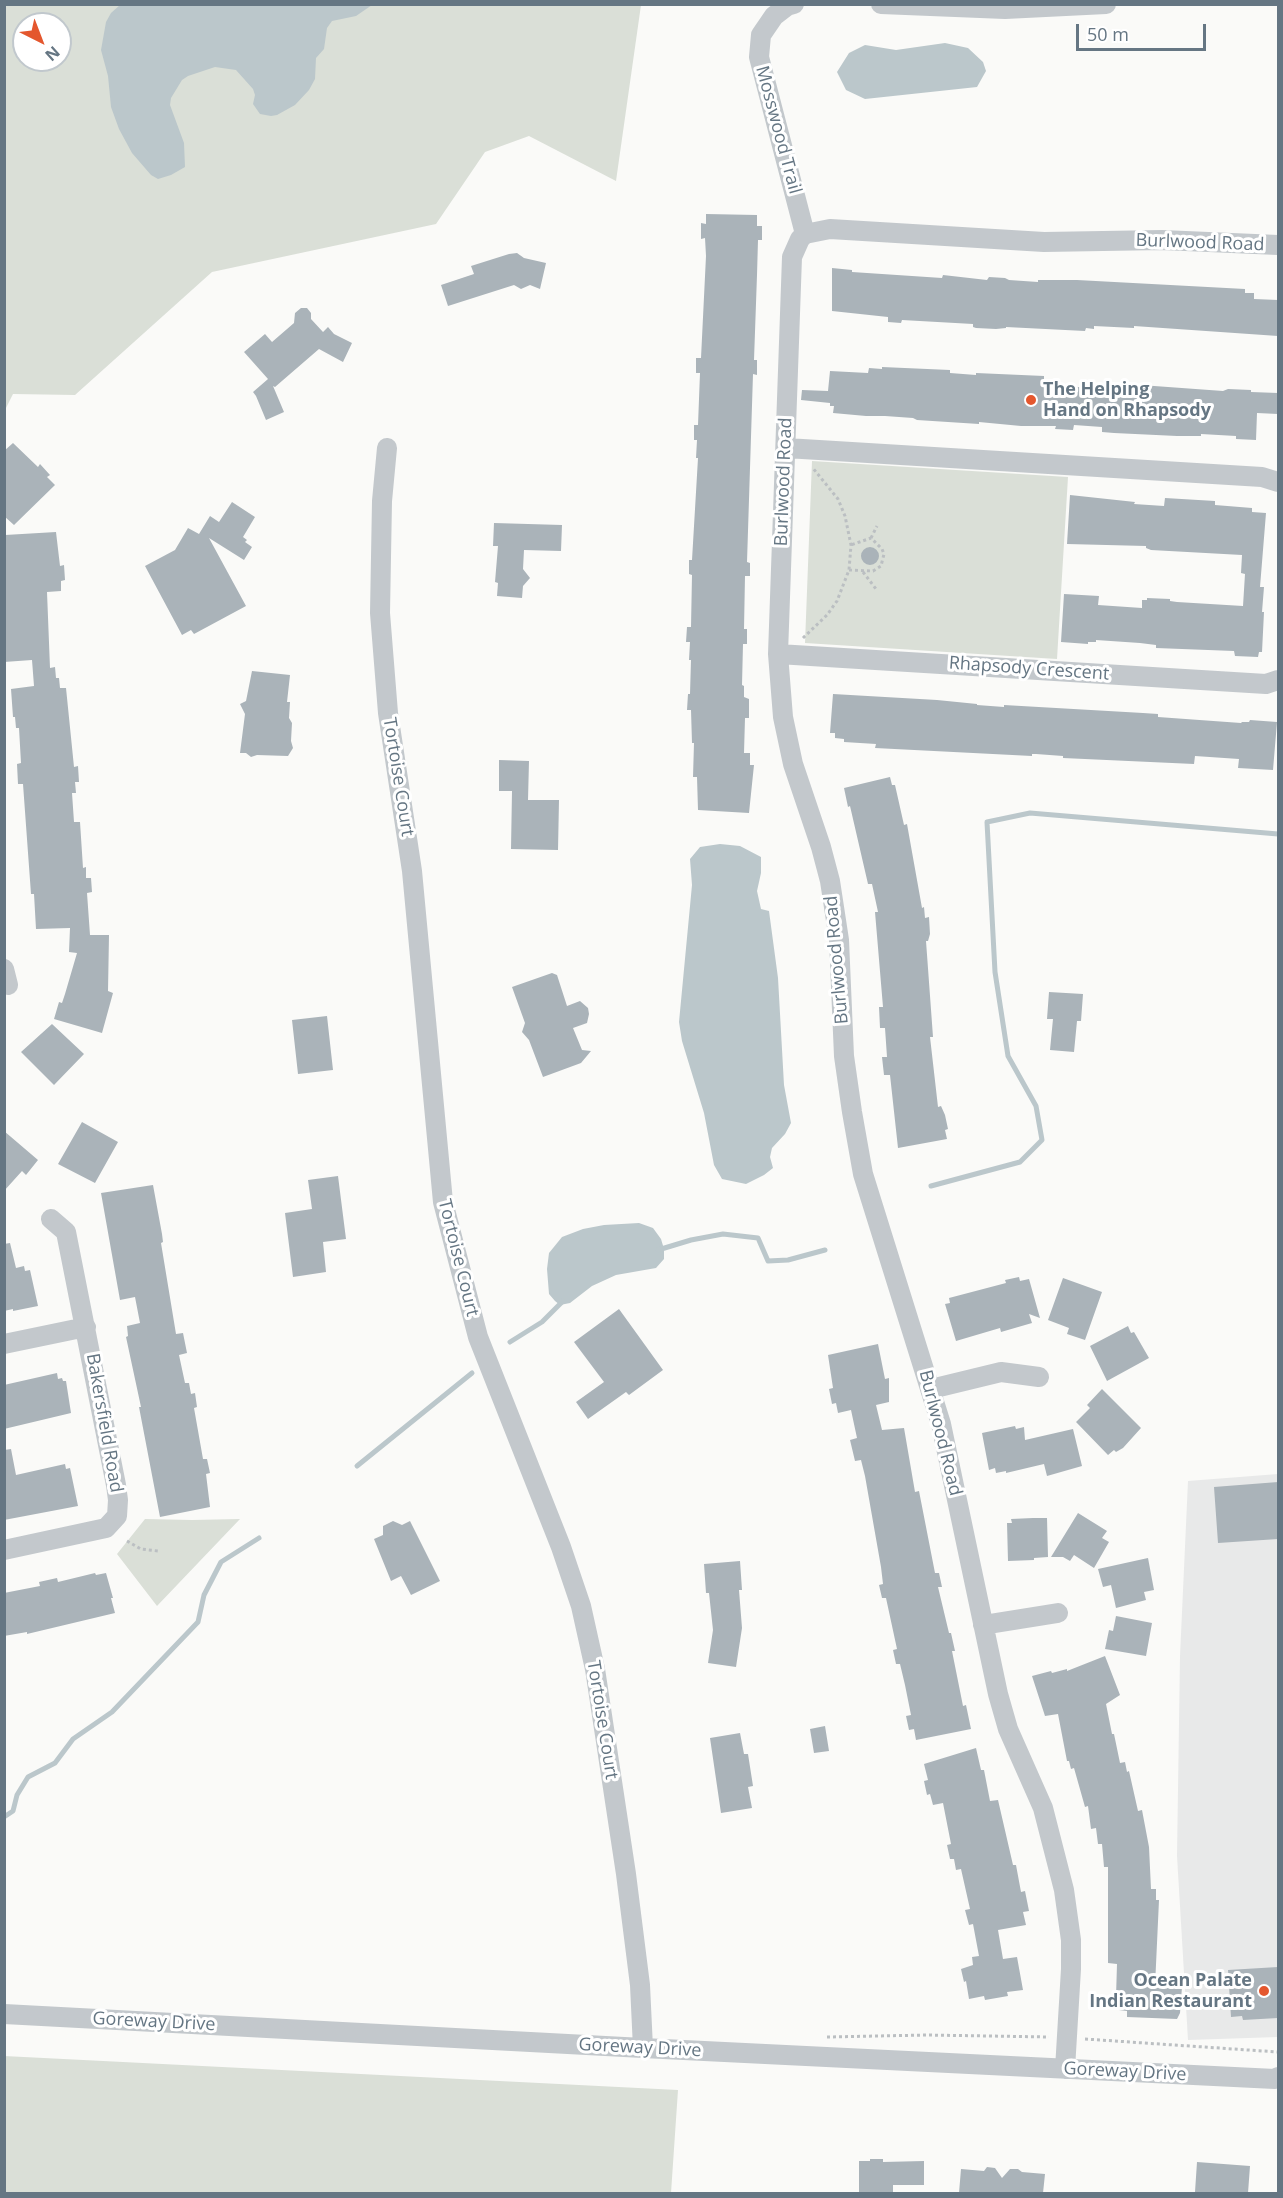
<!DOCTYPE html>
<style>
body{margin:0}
#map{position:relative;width:1283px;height:2198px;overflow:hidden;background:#fafaf8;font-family:"Open Sans",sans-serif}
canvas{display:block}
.frame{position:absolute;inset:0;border:6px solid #657683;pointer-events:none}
.north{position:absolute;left:12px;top:12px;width:60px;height:60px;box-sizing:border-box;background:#fff;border:2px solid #c1c8cd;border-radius:50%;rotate:138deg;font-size:16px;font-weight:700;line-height:24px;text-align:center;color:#657683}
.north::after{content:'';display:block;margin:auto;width:21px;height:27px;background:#e4572e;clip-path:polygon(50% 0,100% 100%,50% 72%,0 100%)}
.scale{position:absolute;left:1076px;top:24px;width:130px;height:27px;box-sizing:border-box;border:3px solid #657683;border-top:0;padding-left:8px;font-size:18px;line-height:21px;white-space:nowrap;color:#657683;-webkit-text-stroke:4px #fff;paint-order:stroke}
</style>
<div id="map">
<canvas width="1283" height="2198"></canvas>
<div class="frame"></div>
<div class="north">N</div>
<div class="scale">50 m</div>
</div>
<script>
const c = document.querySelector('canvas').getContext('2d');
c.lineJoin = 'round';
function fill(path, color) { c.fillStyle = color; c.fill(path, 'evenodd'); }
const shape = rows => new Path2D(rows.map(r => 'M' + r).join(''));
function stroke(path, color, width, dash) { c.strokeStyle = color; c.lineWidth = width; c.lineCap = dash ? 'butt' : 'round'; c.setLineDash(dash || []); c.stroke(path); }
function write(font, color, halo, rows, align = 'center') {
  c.font = font + ' "Open Sans",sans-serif'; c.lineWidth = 6; c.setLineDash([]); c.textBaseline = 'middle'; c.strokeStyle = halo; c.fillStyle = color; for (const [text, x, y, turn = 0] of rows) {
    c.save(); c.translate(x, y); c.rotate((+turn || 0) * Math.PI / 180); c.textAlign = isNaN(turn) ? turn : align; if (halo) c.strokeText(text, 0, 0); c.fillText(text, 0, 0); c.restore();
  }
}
fill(shape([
 [1278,1474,1278,2037,1188,2040,1177,1856,1180,1656,1188,1481]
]), '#e8e9e9');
fill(shape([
 [5,5,641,5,616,181,529,136,485,152,436,224,212,272,75,395,13,394,5,410],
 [24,24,60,24,60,60,24,60],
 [812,461,1068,477,1057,659,805,643],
 [145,1519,192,1520,240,1519,157,1606,117,1554],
 [4,2056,678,2090,671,2193,5,2193]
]), '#dadfd7');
fill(shape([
 [120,5,120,4,372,5,356,16,332,21,327,28,324,49,316,58,315,79,309,90,295,105,277,115,271,116,260,114,253,104,255,95,253,89,236,70,215,67,188,76,182,80,171,98,170,105,184,143,185,167,171,175,158,179,151,175,132,153,119,129,111,107,108,76,101,50,106,22,111,13],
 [945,43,968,48,983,62,986,71,977,87,865,99,846,90,837,72,849,53,865,45,896,50],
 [720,844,740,846,761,857,761,873,757,891,761,909,769,911,771,926,778,978,784,1085,791,1123,785,1134,772,1148,770,1157,773,1168,764,1175,746,1184,722,1179,714,1165,704,1113,682,1041,679,1022,692,885,690,859,700,847],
 [639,1223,653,1228,661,1239,664,1249,664,1259,656,1268,616,1275,592,1286,570,1303,560,1305,555,1301,549,1294,547,1269,549,1253,562,1237,583,1229,604,1225]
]), '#bbc7cb');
stroke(shape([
 [931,1186,1020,1162,1042,1140,1036,1106,1008,1056,995,972,987,822,1030,813,1278,834],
 [658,1250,691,1240,723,1234,758,1238,768,1261,788,1260,825,1250],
 [510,1342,542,1322,563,1301],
 [357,1466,472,1373],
 [4,1817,13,1811,17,1795,28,1777,55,1763,73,1739,112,1712,198,1622,204,1595,221,1562,259,1538]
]), '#bbc7cb', 5);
fill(shape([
 [706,214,757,215,757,226,762,226,762,240,758,240,757,275,754,360,757,360,757,375,753,374,747,562,750,563,750,576,745,576,744,629,747,629,747,644,743,644,742,685,744,686,744,697,749,699,749,718,745,718,744,753,750,753,750,765,754,765,749,813,698,810,697,777,693,777,694,743,692,743,691,710,687,710,688,694,690,694,691,660,689,660,690,642,686,642,687,627,691,627,692,575,689,574,689,560,692,560,698,458,696,458,697,440,694,440,694,425,698,425,700,373,696,373,696,358,701,358,706,256,705,238,701,239,701,223,706,224],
 [517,253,524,258,546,263,540,289,530,285,521,289,514,285,448,306,441,285,474,274,471,266,509,254],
 [832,268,852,270,852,272,942,278,943,275,987,280,989,277,1005,278,1009,280,1038,282,1038,280,1077,280,1245,289,1245,293,1254,293,1254,299,1278,300,1278,336,1134,326,1134,328,1094,326,1094,329,1086,328,1085,331,1006,327,1006,328,996,329,976,328,973,327,973,324,902,320,901,323,888,322,888,317,832,311],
 [301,308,307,308,311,313,311,319,323,332,328,327,334,334,352,343,343,362,319,349,275,387,273,386,284,412,266,420,256,396,253,392,268,379,244,352,265,334,272,342,294,323,295,313],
 [882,367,950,370,950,373,976,375,976,373,1044,376,1044,379,1053,380,1052,385,1105,389,1105,384,1113,384,1113,383,1223,391,1228,389,1251,390,1251,392,1278,393,1278,414,1257,413,1256,440,1236,439,1236,436,1201,434,1201,436,1177,436,1114,433,1102,432,1102,427,1074,425,1073,430,1055,429,1056,426,1021,426,979,422,979,424,917,420,913,418,885,416,866,416,833,413,834,406,830,406,830,403,801,400,802,390,828,391,830,371,868,373,869,368,882,369],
 [13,443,38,467,40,464,50,475,47,477,55,485,14,525,4,516,4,451],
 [1070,495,1135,502,1134,504,1164,506,1165,498,1215,501,1215,505,1252,508,1252,512,1266,513,1260,587,1264,587,1262,612,1264,612,1262,652,1259,652,1258,657,1235,656,1234,651,1156,648,1156,645,1140,643,1096,640,1096,642,1088,642,1088,644,1061,642,1064,594,1099,596,1098,605,1142,608,1142,600,1147,600,1147,598,1170,599,1170,601,1177,602,1243,606,1245,574,1241,573,1242,555,1151,550,1146,548,1146,546,1067,544],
 [232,502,255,517,243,537,247,540,245,542,252,547,244,560,209,538,246,606,194,634,191,630,182,635,145,566,175,550,188,528,199,534,210,516,219,522],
 [494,523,562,525,561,551,524,550,523,569,530,578,523,586,522,598,497,596,498,583,495,582,498,546,493,546],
 [56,532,60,566,64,565,65,580,61,581,61,591,47,592,50,668,55,667,56,678,59,678,60,688,66,688,74,767,78,766,79,782,75,782,76,793,72,793,74,822,80,822,83,868,86,867,86,878,91,878,92,892,87,893,90,935,109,935,108,991,113,993,102,1033,54,1019,59,1002,62,1003,65,994,77,953,69,952,70,928,36,929,34,894,31,894,23,784,18,784,17,764,21,763,19,728,16,728,15,717,13,717,11,689,34,686,32,660,4,662,4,571,6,571,5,535],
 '861 556a9 9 0 1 1 18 0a9 9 0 1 1-18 0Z',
 [252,671,290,675,287,702,290,702,289,718,292,723,291,741,293,748,288,756,257,755,251,757,246,753,240,753,245,714,240,704,246,701],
 [833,694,937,700,977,704,977,705,1004,707,1004,705,1143,713,1158,714,1158,717,1241,723,1242,722,1249,722,1250,720,1277,722,1273,770,1238,768,1239,759,1195,756,1194,764,1063,758,1063,756,1036,754,1032,754,1032,756,875,748,876,744,844,742,844,739,835,738,835,733,830,733],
 [499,760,529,761,528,800,559,800,558,850,511,849,512,791,499,791],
 [890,777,892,785,895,785,904,825,907,824,922,908,924,907,925,918,929,917,930,934,928,941,926,941,933,1037,930,1037,938,1107,941,1106,945,1115,948,1129,945,1130,947,1139,898,1148,890,1075,884,1075,882,1057,887,1057,885,1028,880,1028,879,1007,883,1007,875,912,878,912,872,884,868,884,850,806,848,807,844,788],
 [552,973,557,975,567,1006,580,1001,588,1008,589,1014,587,1023,573,1028,582,1050,591,1051,581,1063,543,1077,529,1040,522,1032,525,1023,512,987],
 [1049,992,1083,994,1081,1021,1077,1021,1074,1052,1050,1050,1053,1019,1047,1019],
 [327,1016,333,1070,298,1074,292,1020],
 [52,1024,84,1054,54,1085,21,1052],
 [82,1122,118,1142,95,1183,58,1164],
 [4,1131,38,1160,26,1175,22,1171,4,1191],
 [338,1176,346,1239,323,1242,326,1272,293,1277,285,1213,312,1209,308,1180],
 [153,1185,162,1234,163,1242,161,1243,176,1334,183,1333,187,1353,179,1355,185,1383,189,1383,191,1394,195,1393,197,1407,194,1408,203,1459,207,1459,210,1473,206,1474,210,1507,160,1517,139,1407,141,1407,126,1337,128,1336,127,1326,140,1323,135,1297,120,1300,101,1193],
 [10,1243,16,1268,24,1266,25,1271,30,1270,38,1306,13,1311,13,1309,4,1311,4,1244],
 [1019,1277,1020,1281,1029,1279,1040,1318,1029,1314,1032,1323,1001,1332,1000,1328,956,1341,945,1304,950,1303,949,1298,1006,1283,1005,1280],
 [1063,1278,1102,1292,1085,1340,1067,1334,1069,1328,1048,1320],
 [619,1309,663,1370,629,1395,626,1392,588,1419,576,1402,604,1382,574,1342],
 [1128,1326,1131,1333,1134,1332,1149,1358,1107,1381,1090,1346],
 [878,1344,885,1379,889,1378,889,1402,876,1405,882,1430,904,1428,915,1492,919,1491,935,1573,939,1573,942,1587,938,1587,949,1633,951,1633,955,1651,952,1651,963,1706,966,1705,971,1729,916,1740,914,1729,909,1730,906,1716,911,1715,905,1685,900,1664,896,1664,893,1650,897,1649,886,1598,882,1598,879,1585,883,1584,881,1567,865,1476,861,1460,855,1461,850,1440,857,1438,851,1410,838,1413,836,1403,832,1404,829,1389,833,1388,828,1355],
 [57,1373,58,1379,62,1378,63,1381,66,1381,71,1413,4,1429,4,1385],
 [1102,1389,1141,1428,1123,1448,1116,1452,1114,1450,1108,1455,1076,1422,1090,1408,1087,1405],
 [1015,1426,1016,1429,1024,1427,1025,1440,1073,1429,1082,1466,1047,1476,1044,1464,1006,1473,1006,1471,996,1473,995,1468,989,1470,982,1433],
 [11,1449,16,1475,65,1464,66,1469,70,1468,78,1506,4,1520,4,1450],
 [1278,1482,1278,1539,1218,1543,1214,1487],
 [1078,1513,1107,1531,1102,1538,1109,1542,1094,1568,1074,1555,1070,1561,1063,1557,1051,1557],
 [1033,1518,1047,1518,1048,1557,1034,1558,1034,1560,1008,1561,1007,1523,1012,1523,1011,1519],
 [393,1521,402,1525,410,1521,440,1581,411,1595,401,1576,391,1581,374,1539,383,1535,383,1526],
 [1148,1558,1154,1590,1144,1592,1146,1600,1116,1608,1111,1585,1103,1587,1098,1569],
 [740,1561,742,1590,739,1590,742,1628,736,1667,708,1663,713,1630,709,1593,706,1593,704,1564],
 [95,1573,96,1575,106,1573,113,1598,111,1598,115,1613,27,1634,27,1632,4,1636,4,1593,40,1586,39,1582,57,1578,58,1582],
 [1116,1616,1152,1623,1146,1656,1105,1649,1109,1630,1113,1631],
 [1105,1656,1120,1695,1106,1704,1112,1734,1114,1734,1120,1763,1125,1762,1127,1772,1129,1771,1138,1811,1142,1810,1149,1847,1151,1889,1156,1889,1156,1900,1159,1900,1155,1986,1182,1987,1180,2013,1177,2019,1127,2017,1127,2011,1119,2010,1118,1998,1116,1997,1117,1964,1108,1963,1108,1867,1104,1867,1102,1844,1098,1844,1096,1828,1091,1829,1088,1806,1085,1807,1074,1768,1071,1769,1069,1761,1067,1761,1058,1714,1045,1716,1032,1676,1051,1671,1052,1673,1067,1669,1067,1671],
 [825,1726,829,1751,814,1753,810,1729],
 [740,1733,744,1754,748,1754,753,1786,748,1787,752,1808,721,1813,710,1738],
 [976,1748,981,1770,984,1770,990,1801,998,1800,1013,1865,1016,1865,1021,1892,1025,1891,1029,1911,1023,1912,1026,1925,998,1930,1003,1959,1017,1957,1023,1990,1007,1992,1008,1996,985,2000,984,1996,969,1999,966,1981,964,1982,961,1969,973,1965,972,1957,979,1956,973,1924,969,1925,965,1910,970,1909,961,1869,956,1870,954,1859,950,1859,947,1845,951,1844,943,1803,933,1805,930,1794,927,1795,924,1781,928,1780,924,1764],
 [1278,1967,1278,2018,1243,2020,1242,2016,1231,2017,1228,1970],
 [870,2159,883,2159,883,2162,924,2161,924,2185,893,2185,893,2193,859,2193,859,2161,870,2161],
 [1197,2162,1250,2166,1248,2193,1195,2192],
 [987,2167,995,2168,1002,2178,1010,2169,1018,2169,1022,2172,1045,2174,1043,2193,959,2193,961,2169,984,2171]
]), '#aab3b9');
stroke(shape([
 [871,538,877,526],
 [849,570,873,571,881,566,884,554,882,549,871,538,851,545],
 [863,572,876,589],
 [803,638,827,615,837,601,849,570,851,545,845,516,838,499,812,467],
 [127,1541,141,1549,158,1551],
 [827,2037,927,2035,1049,2037],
 [1085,2039,1278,2052]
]), '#bbbfc2', 3, [3, 3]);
stroke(shape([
 [794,4,787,6,774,16,761,35,759,57,805,234],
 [881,4,1005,9,1106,4],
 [387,448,382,501,380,613,388,713,412,871,443,1202,478,1337,561,1547,581,1606,595,1669,626,1874,640,1985,643,2048],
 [786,448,1262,477,1278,482],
 [778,654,1266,684,1278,680],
 [4,969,8,985],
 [4,1344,86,1327],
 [931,1389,1001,1372,1039,1377],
 [4,1550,106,1528,117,1516,118,1500,116,1485,66,1232,51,1219],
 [983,1625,1058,1613],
 [4,2014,643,2048,1275,2079,1278,2077],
 [1065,2069,1071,1969,1071,1940,1064,1890,1043,1808,1008,1729,998,1694,941,1424,863,1174,852,1112,844,1056,839,940,830,881,821,847,793,764,783,717,778,654,792,257,800,239,805,234,830,229,1044,242,1162,240,1278,245]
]), '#c3c8cc', 20);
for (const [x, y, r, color] of [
 [1031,400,6,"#e4572e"],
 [1264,1991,6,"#e4572e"]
]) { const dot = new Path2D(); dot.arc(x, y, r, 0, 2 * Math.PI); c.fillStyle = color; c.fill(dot); stroke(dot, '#fff', 2); }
write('18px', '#657683', '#fff', [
 ["Mosswood Trail",778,130,75],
 ["Burlwood Road",1200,243,2],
 ["Burlwood Road",784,482,-88],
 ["Rhapsody Crescent",1029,669,4],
 ["Tortoise Court",398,777,81],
 ["Burlwood Road",837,960,-95],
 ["Tortoise Court",458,1258,76],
 ["Bakersfield Road",104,1423,80],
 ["Burlwood Road",940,1433,76],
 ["Tortoise Court",602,1720,81],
 ["Goreway Drive",154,2022,3],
 ["Goreway Drive",640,2048,3],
 ["Goreway Drive",1125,2072,3]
]);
write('bold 18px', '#657683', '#fff', [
 ["The Helping",1043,390],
 ["Hand on Rhapsody",1043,411],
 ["Ocean Palate",1252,1981,"right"],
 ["Indian Restaurant",1252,2002,"right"]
], 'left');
</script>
